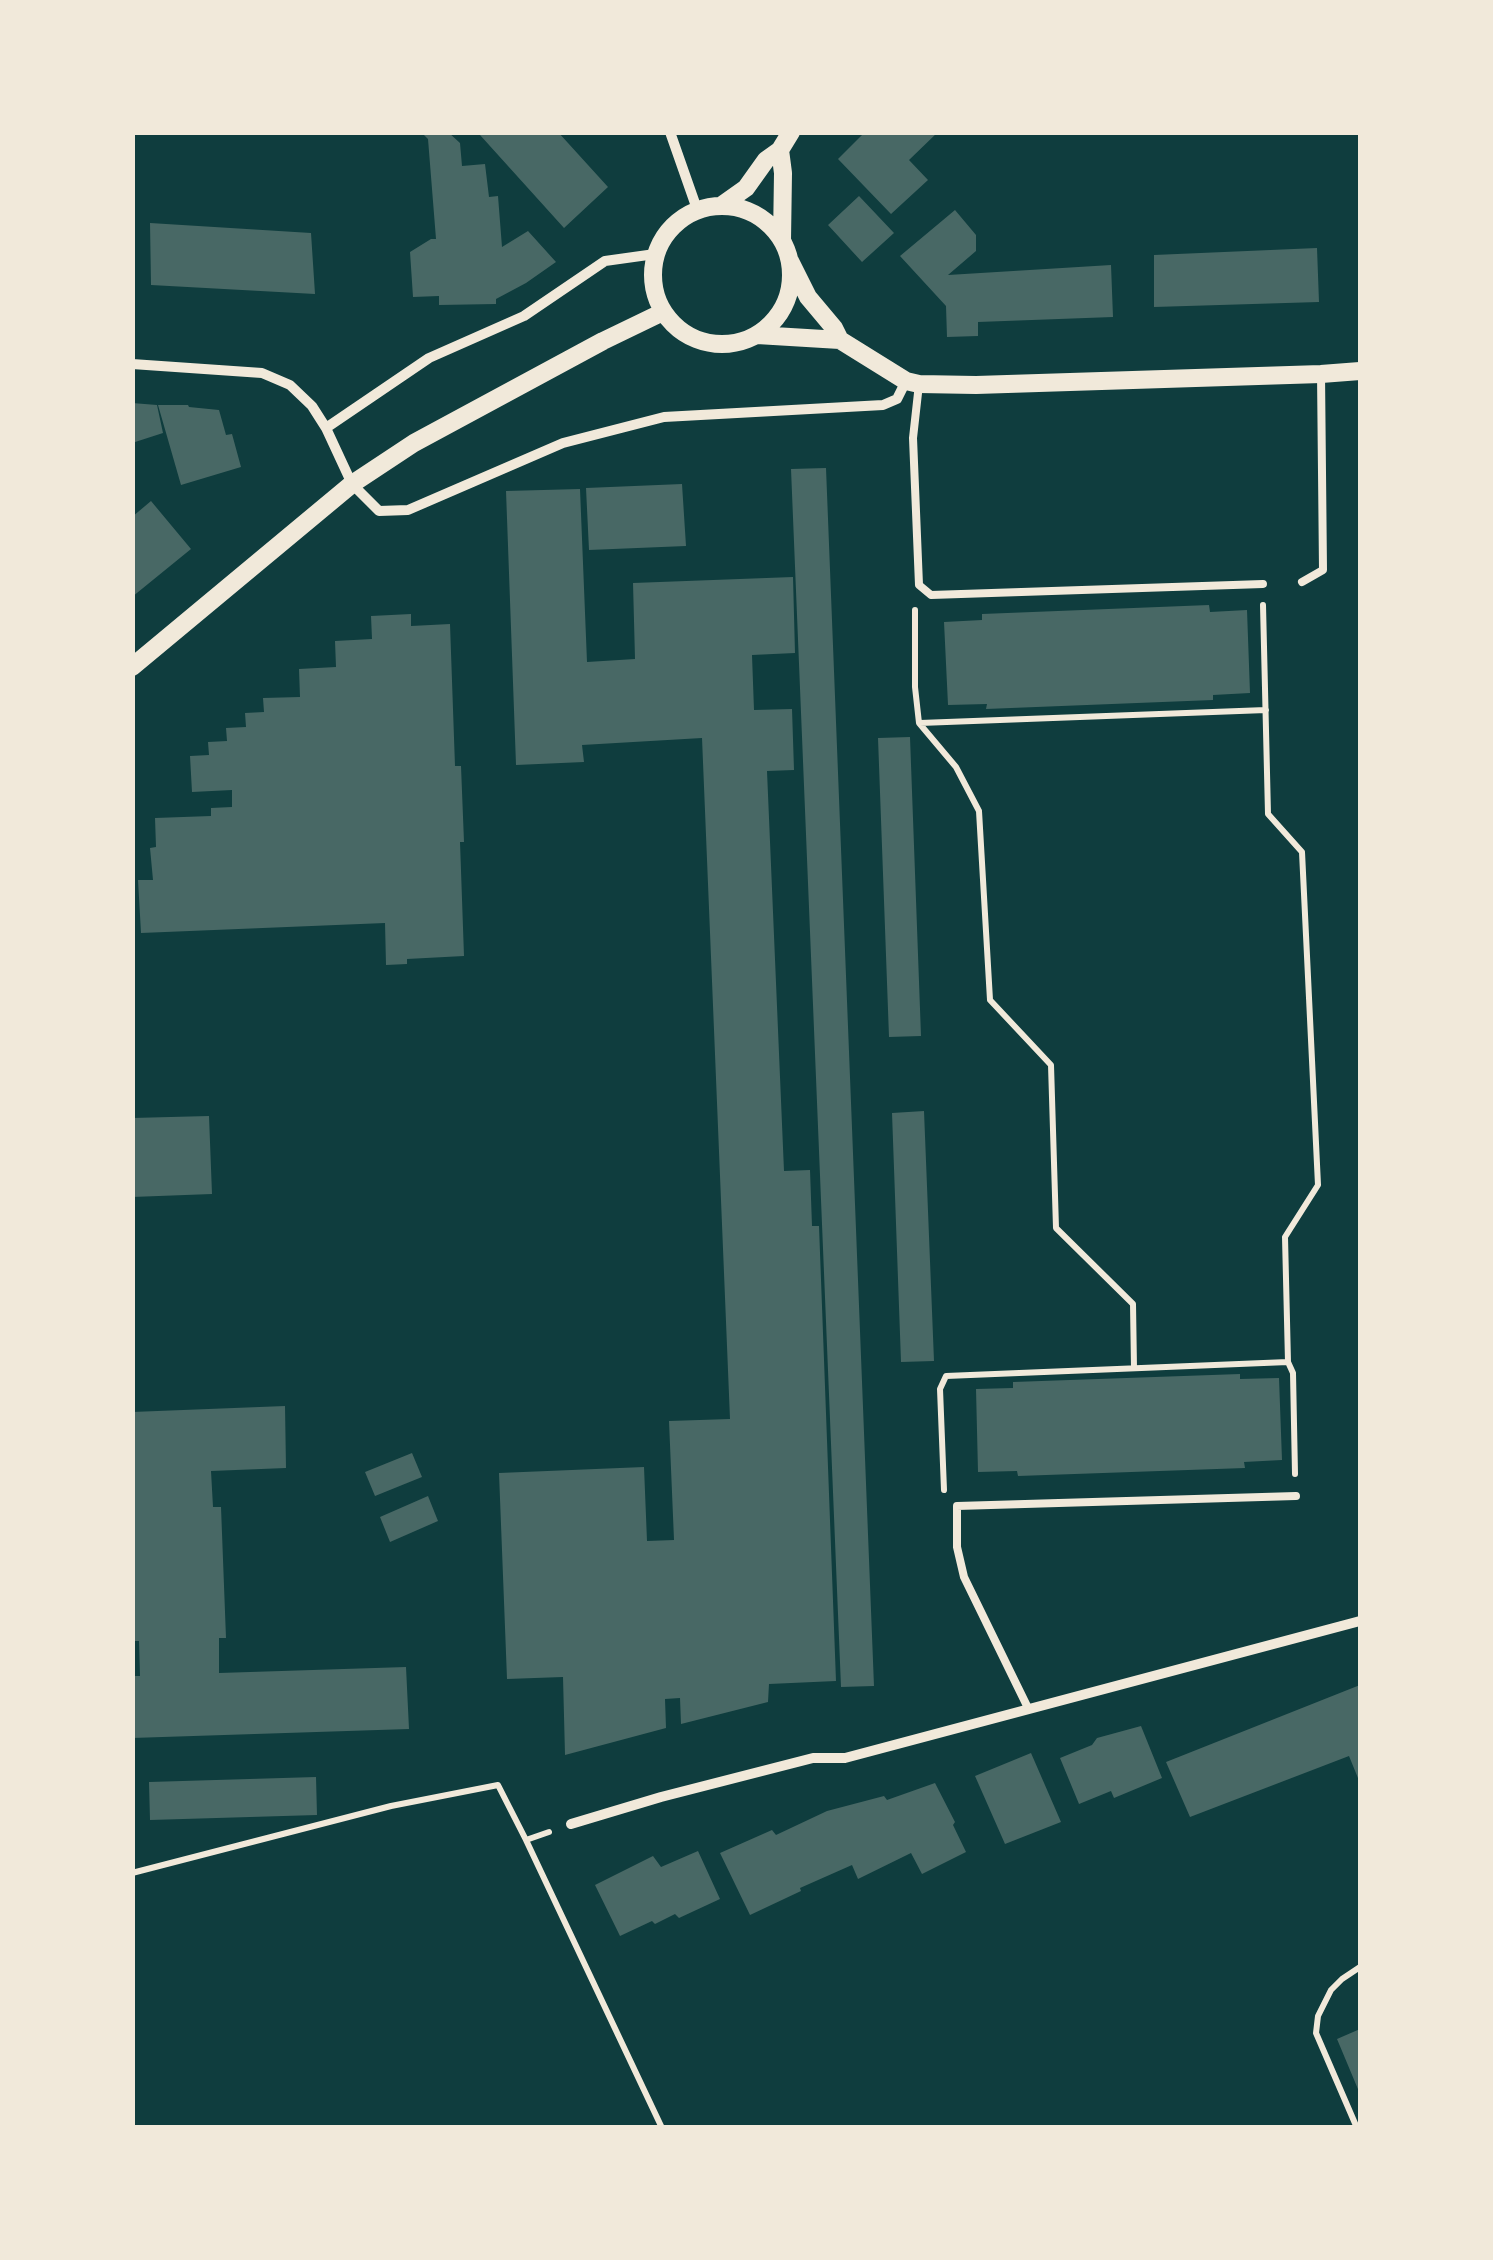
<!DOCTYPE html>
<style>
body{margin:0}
#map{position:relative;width:1493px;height:2260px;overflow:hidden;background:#0f3d3e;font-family:"Open Sans",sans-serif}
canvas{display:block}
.frame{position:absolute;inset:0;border:135px solid #f1e9da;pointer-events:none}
</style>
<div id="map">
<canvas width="1493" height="2260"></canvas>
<div class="frame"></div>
</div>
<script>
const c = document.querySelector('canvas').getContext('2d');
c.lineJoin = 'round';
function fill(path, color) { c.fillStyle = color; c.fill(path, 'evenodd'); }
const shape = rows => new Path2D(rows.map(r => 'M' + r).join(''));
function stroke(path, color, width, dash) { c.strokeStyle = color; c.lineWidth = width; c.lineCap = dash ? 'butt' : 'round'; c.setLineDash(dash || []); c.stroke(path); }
fill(shape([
 [421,132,448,132,460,143,462,166,485,164,489,197,498,196,502,247,528,231,556,262,526,283,496,299,496,304,439,305,439,296,413,297,410,252,431,239,436,239,428,139],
 [483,132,558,132,608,187,564,228,480,135],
 [865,132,938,132,909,160,928,180,891,214,838,159],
 [859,196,894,233,862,262,828,225],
 [955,210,976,235,976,251,948,275,1111,265,1113,317,978,322,978,336,947,337,946,306,900,256],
 [150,223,311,233,315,294,151,285],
 [1317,248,1319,302,1154,307,1154,255],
 [132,403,157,405,163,433,132,443],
 [158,405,188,405,189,407,219,410,226,435,232,434,241,467,181,485],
 [826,468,874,1686,841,1687,791,469],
 [682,484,686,546,589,550,586,488],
 [580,489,587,662,635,659,633,583,793,577,795,653,752,655,754,710,792,709,794,770,767,771,784,1171,810,1170,812,1226,819,1226,836,1681,769,1684,768,1702,681,1724,680,1698,665,1699,666,1728,565,1755,563,1677,507,1679,499,1473,644,1467,647,1541,674,1540,669,1421,730,1419,702,738,582,745,584,762,516,765,506,491],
 [151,501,191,549,132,597,132,517],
 [1209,605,1210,612,1247,610,1250,693,1213,695,1213,700,986,709,987,704,948,705,944,622,982,620,982,614],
 [411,614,411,626,450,624,455,766,461,766,464,842,460,842,464,956,407,959,407,964,386,965,385,923,141,933,138,880,153,880,150,848,156,847,155,818,211,816,211,808,232,807,232,790,192,792,190,756,209,755,208,742,227,741,226,728,246,727,245,713,264,712,263,698,300,697,299,669,336,667,335,641,372,639,371,616],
 [910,737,921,1036,889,1037,878,738],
 [924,1111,934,1361,901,1362,892,1113],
 [209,1116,212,1194,132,1197,132,1118],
 [1240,1374,1240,1379,1279,1378,1282,1460,1244,1462,1245,1468,1018,1476,1017,1471,978,1472,976,1389,1013,1388,1013,1382],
 [285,1406,286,1468,211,1471,213,1507,221,1507,226,1638,219,1638,219,1673,406,1667,409,1729,132,1738,132,1676,140,1676,139,1641,132,1641,132,1412],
 [412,1453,422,1477,375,1496,365,1472],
 [428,1496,438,1521,390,1542,380,1517],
 [1360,1685,1360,1783,1349,1756,1190,1817,1166,1762],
 [1141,1726,1162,1778,1114,1798,1111,1791,1079,1804,1060,1758,1092,1745,1097,1738],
 [1031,1753,1061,1822,1005,1844,975,1776],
 [316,1777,317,1815,150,1820,149,1782],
 [935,1783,955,1822,953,1825,966,1852,922,1874,911,1853,858,1879,852,1865,800,1888,801,1891,750,1915,720,1853,772,1830,776,1835,827,1811,884,1796,887,1800],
 [698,1851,720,1899,679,1918,675,1914,655,1924,652,1921,620,1936,595,1885,653,1856,661,1867],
 [1360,2029,1360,2094,1337,2039]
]), '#486865');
stroke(shape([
 [915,610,915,687,919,723,956,767,979,811,990,1000,1051,1065,1056,1228,1133,1304,1134,1368],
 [920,723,1266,710],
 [1288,1362,1293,1373,1295,1474],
 [944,1490,940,1389,946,1376,1288,1362,1285,1237,1318,1185,1302,852,1268,814,1263,605],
 [526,1840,549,1832],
 [132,1873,391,1806,498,1785,526,1840,662,2128],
 [1357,2128,1316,2033,1318,2016,1331,1990,1342,1979,1360,1967]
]), '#f1e9da', 6);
stroke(shape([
 [919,384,913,438,919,585,931,595,1263,584],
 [1302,582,1323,570,1321,374],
 [1028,1708,964,1577,957,1547,957,1506,1296,1496]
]), '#f1e9da', 8);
stroke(shape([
 [670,132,697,209],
 [132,364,262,373,290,385,312,406,326,428,352,484,379,511,408,510,563,443,664,417,883,405,897,399,906,381],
 [326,428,429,358,524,316,605,261,655,254],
 [571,1824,661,1797,813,1758,845,1758,1360,1621]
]), '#f1e9da', 10);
stroke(shape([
 [780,150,783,173,782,240],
 [722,205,746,188,766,160,780,150,791,132],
 '653 275a69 69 0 1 1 138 0a69 69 0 1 1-138 0Z',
 [790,261,808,297,834,328,840,340,906,381,919,384,976,385,1321,374,1360,371],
 [757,335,840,340],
 [132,667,352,484,414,443,603,341,663,312]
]), '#f1e9da', 18);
</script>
